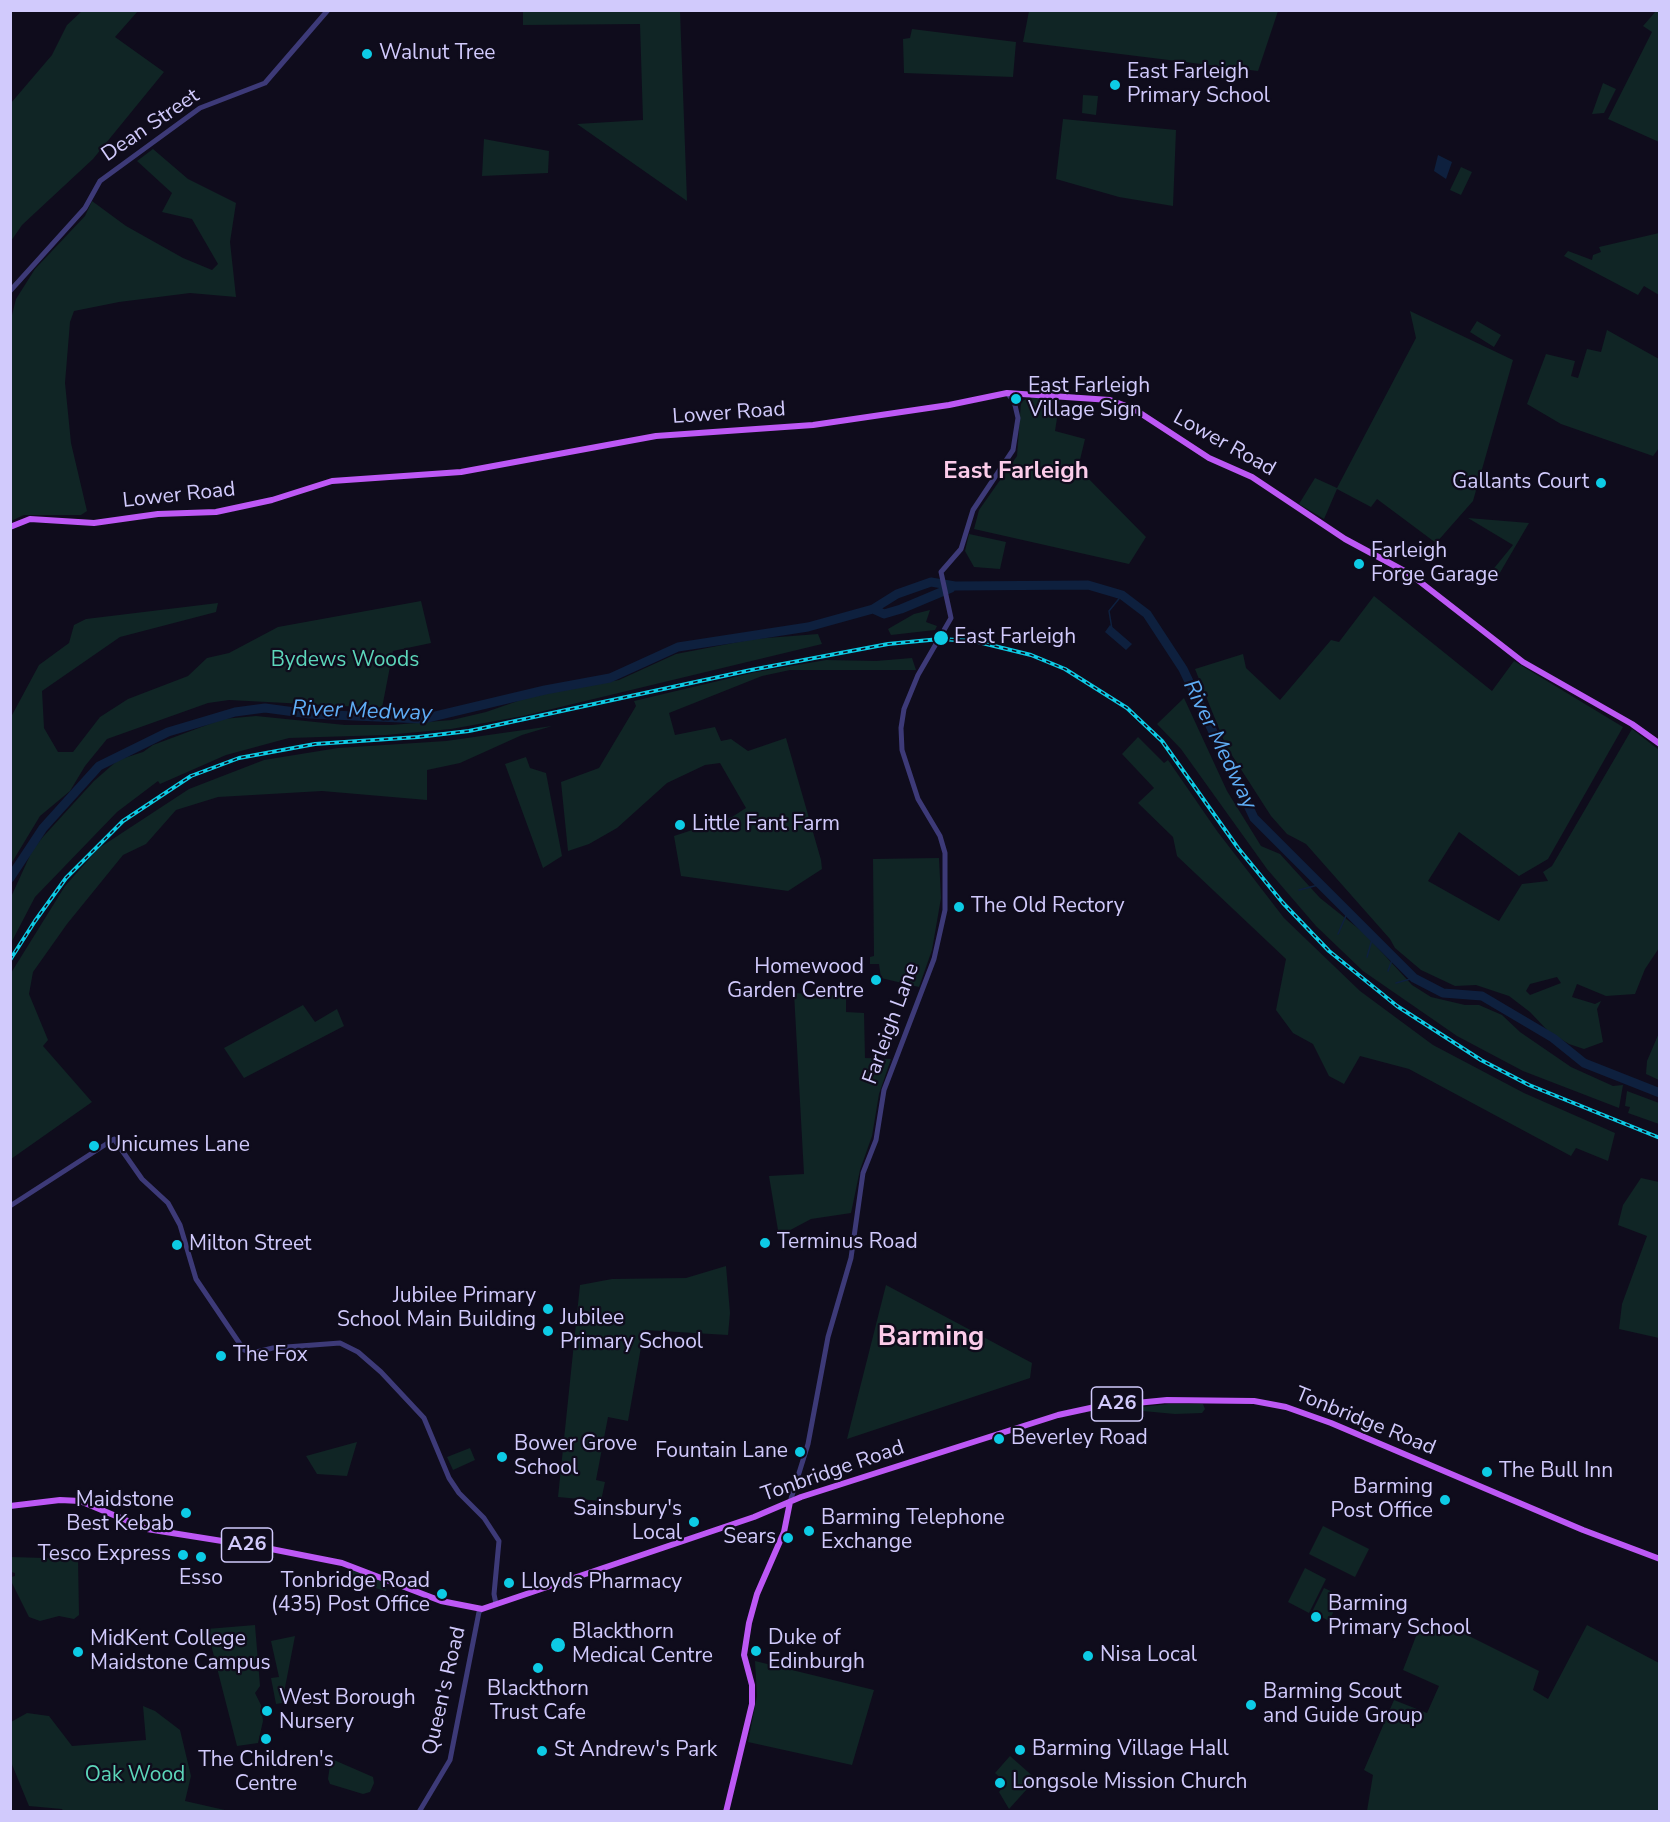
<!DOCTYPE html>
<style>
body{margin:0}
#map{position:relative;width:1670px;height:1822px;overflow:hidden;background:#0f0c1c;font-family:"Nunito Sans",sans-serif}
canvas{display:block}
.frame{position:absolute;inset:0;border:12px solid #d1cafc;pointer-events:none}
</style>
<div id="map">
<canvas width="1670" height="1822"></canvas>
<div class="frame"></div>
</div>
<script>
const c = document.querySelector('canvas').getContext('2d');
c.lineJoin = 'round';
function fill(path, color) { c.fillStyle = color; c.fill(path, 'evenodd'); }
const shape = rows => new Path2D(rows.map(r => 'M' + r).join(''));
function stroke(path, color, width, dash) { c.strokeStyle = color; c.lineWidth = width; c.lineCap = dash ? 'butt' : 'round'; c.setLineDash(dash || []); c.stroke(path); }
function write(font, color, halo, rows, align = 'center') {
  c.font = font + ' "Nunito Sans",sans-serif'; c.lineWidth = 4.5; c.setLineDash([]); c.textBaseline = 'middle'; c.strokeStyle = halo; c.fillStyle = color; for (const [text, x, y, turn = 0] of rows) {
    c.save(); c.translate(x, y); c.rotate((+turn || 0) * Math.PI / 180); c.textAlign = isNaN(turn) ? turn : align; if (halo) c.strokeText(text, 0, 0); c.fillText(text, 0, 0); c.restore();
  }
}
fill(shape([
 [1657,10,1660,11,1659,142,1608,119,1652,32,1643,26],
 [82,11,138,11,115,37,164,72,93,159,22,225,11,241,11,103,52,55,67,25],
 [523,11,680,11,687,201,577,124,643,120,640,24,523,25],
 [1029,11,1029,10,1278,11,1258,71,1023,42],
 [912,29,1016,42,1013,77,904,73,903,39,910,38],
 [1603,83,1616,89,1604,113,1592,114],
 [1083,95,1098,96,1096,115,1082,113],
 [1063,119,1176,130,1173,206,1119,197,1056,179],
 [484,139,549,151,548,173,482,176],
 [153,149,188,179,236,203,230,242,236,297,190,293,119,302,74,311,70,322,65,383,71,443,87,511,81,515,24,515,11,521,11,319,16,299,35,269,85,216,92,201,126,226,183,258,212,270,218,264,192,219,162,212,172,193,137,161],
 [1461,167,1472,172,1461,195,1450,190],
 [1659,233,1659,295,1644,286,1638,295,1564,256,1568,251,1592,260,1593,255,1601,252,1599,247],
 [1410,311,1513,360,1473,501,1436,543,1377,499,1371,507,1337,489,1324,519,1299,504,1315,478,1337,488,1416,338],
 [1477,321,1501,335,1494,347,1470,332],
 [1607,330,1659,359,1659,448,1653,456,1561,424,1527,404,1546,354,1575,361,1571,376,1578,378,1587,349,1601,352],
 [1029,397,1060,399,1055,431,1085,439,1078,468,1146,537,1129,564,974,529,979,510,1017,456,1021,402],
 [1468,518,1529,523,1498,576,1482,583,1513,545],
 [969,534,1006,542,1000,569,974,567,965,551],
 [1374,596,1492,691,1514,661,1623,727,1548,859,1519,876,1459,832,1428,881,1499,921,1522,884,1548,881,1543,872,1552,866,1632,729,1659,750,1659,948,1645,969,1635,994,1606,996,1577,984,1572,997,1595,1004,1601,1001,1597,1009,1603,1042,1584,1049,1569,1044,1549,1032,1530,1012,1509,996,1476,985,1455,986,1421,970,1395,948,1390,939,1306,844,1287,834,1271,816,1226,746,1195,669,1243,654,1246,668,1280,700,1331,640,1339,642],
 [1557,977,1561,983,1530,995,1526,991,1530,984],
 [421,601,431,643,393,651,382,708,229,700,208,703,107,739,85,766,70,791,40,816,11,864,11,717,39,665,69,643,74,625,86,619,218,603,216,612,120,637,42,691,44,728,58,752,73,752,100,717,128,699,188,676,207,658,229,653,278,627],
 [930,610,926,622,937,626,935,630,891,635,888,629,914,614],
 [818,634,822,644,523,716,451,729,386,735,289,738,226,755,160,784,158,781,117,812,35,897,11,943,11,897,32,851,42,838,94,781,118,760,143,752,153,745,223,719,256,716,345,725,391,725,452,720,486,712,541,693,619,680,676,654,754,639],
 [912,658,916,670,790,670,762,676,669,713,675,735,715,727,721,741,731,739,748,751,786,738,821,860,822,869,788,891,681,876,674,836,732,817,746,808,720,763,705,765,667,783,617,828,589,844,568,851,561,782,599,768,636,706,634,701,756,672,826,660,876,661],
 [1184,698,1227,791,1261,846,1280,854,1320,898,1364,933,1412,985,1431,997,1465,1005,1479,1005,1502,1015,1520,1032,1571,1067,1613,1086,1623,1085,1619,1108,1523,1071,1457,1036,1363,971,1316,926,1267,869,1181,749,1157,724],
 [552,726,522,735,460,763,427,770,427,800,322,791,218,797,176,810,146,844,123,855,67,924,33,972,29,994,48,1040,43,1046,92,1102,11,1159,11,973,65,886,99,848,189,789,264,760,338,748,446,741],
 [1138,737,1164,763,1168,760,1217,831,1284,918,1360,991,1433,1045,1524,1093,1615,1133,1608,1161,1576,1148,1571,1156,1409,1069,1360,1056,1344,1084,1329,1076,1313,1044,1293,1033,1276,1010,1286,959,1177,856,1173,837,1138,803,1154,788,1122,754],
 [526,757,530,768,546,773,562,856,543,868,505,764],
 [939,858,941,898,932,950,919,987,881,978,879,964,870,964,870,957,874,956,873,859],
 [794,993,846,996,846,1012,864,1013,865,1058,891,1059,879,1094,872,1136,860,1170,851,1213,811,1219,779,1236,769,1176,804,1174],
 [303,1005,315,1022,337,1009,344,1026,244,1078,224,1048],
 [1659,1033,1660,1080,1659,1080,1646,1074,1647,1061],
 [1627,1091,1659,1103,1659,1124,1628,1113,1630,1107,1625,1106],
 [1641,1178,1659,1182,1659,1338,1619,1329,1622,1304,1647,1236,1618,1225,1623,1205],
 [726,1266,730,1313,728,1335,644,1330,628,1421,608,1417,596,1480,605,1482,601,1501,558,1497,580,1285,612,1279,686,1278],
 [886,1285,1032,1363,1030,1378,847,1439],
 [1168,1404,1203,1404,1205,1409,1202,1413,1175,1414,1132,1410,1133,1408],
 [357,1442,347,1476,317,1474,306,1456],
 [470,1448,475,1460,453,1470,447,1457],
 [1323,1526,1369,1549,1355,1577,1309,1554],
 [11,1557,78,1559,79,1615,74,1619,59,1616,40,1621,29,1617,11,1581,11,1577,15,1576,15,1573,11,1572],
 [351,1568,387,1584,386,1591,347,1580],
 [1305,1568,1326,1579,1309,1613,1288,1602],
 [1324,1588,1341,1596,1329,1621,1312,1612],
 [1445,1624,1539,1671,1533,1690,1548,1699,1587,1625,1659,1663,1659,1811,1367,1811,1373,1775,1364,1770,1394,1700,1427,1713,1439,1686,1403,1670,1418,1631],
 [255,1625,260,1686,255,1693,261,1705,263,1721,258,1743,237,1746,207,1629],
 [295,1636,282,1703,276,1704,271,1678,279,1677,271,1641],
 [755,1661,874,1690,852,1765,748,1742,757,1696],
 [143,1706,155,1711,180,1730,191,1776,185,1801,229,1811,64,1812,62,1809,29,1806,11,1762,11,1722,27,1713,49,1716,72,1746,146,1740],
 [1010,1756,1036,1779,1009,1809,999,1792,1006,1783,995,1773],
 [334,1760,373,1777,374,1783,370,1792,363,1794,330,1784,328,1779,330,1765]
]), '#102525');
fill(shape([
 [1438,155,1452,162,1446,179,1434,171],
 [1110,625,1132,644,1126,650,1105,632]
]), '#0e203e');
stroke(shape([
 [1112,629,1109,611,1122,595],
 [1299,890,1322,884],
 [1338,934,1348,911],
 [1367,957,1373,936],
 [1388,971,1393,957],
 [1396,983,1414,978]
]), '#0e203e', 1.5);
stroke(shape([
 [873,609,884,614,901,609,951,588],
 [10,878,43,828,99,766,168,732,235,712,265,708,310,714,423,719,545,690,610,678,678,647,808,627,873,609,897,594,931,582,955,586,1088,585,1122,595,1147,614,1183,669,1254,818,1414,978,1443,993,1482,996,1553,1038,1584,1063,1660,1093]
]), '#0e203e', 9);
stroke(shape([
 [10,291,85,208,100,181,200,108,265,83,328,10],
 [10,1206,114,1139,142,1179,168,1203,180,1225,196,1279,244,1350,252,1353,273,1348,340,1343,358,1352,381,1372,424,1418,449,1478,459,1493,484,1518,499,1541,494,1594,496,1604],
 [790,1502,808,1444,828,1337,851,1258,863,1173,876,1140,884,1090,934,959,945,910,945,853,940,836,918,799,902,750,901,728,904,709,918,675,951,618,941,572,961,549,973,510,1013,450,1018,418,1014,401,1007,393],
 [419,1812,450,1760,479,1612,482,1609]
]), '#3d3a78', 5);
stroke(shape([
 [10,527,30,519,94,523,158,514,216,512,272,500,332,481,461,472,656,436,813,425,949,405,1007,393,1110,400,1134,409,1209,458,1252,477,1345,539,1410,574,1523,662,1632,724,1660,744],
 [10,1506,60,1500,80,1501,147,1529,266,1548,342,1563,441,1601,482,1609,754,1517,801,1497,1058,1415,1095,1407,1167,1400,1254,1401,1286,1407,1331,1423,1583,1530,1660,1559],
 [726,1812,752,1704,752,1685,744,1655,749,1623,757,1594,784,1532,790,1502]
]), '#bd58f5', 6);
const rail = shape([
 [10,960,35,921,66,878,123,821,191,776,239,758,315,744,418,737,469,731,751,670,888,644,940,639,974,641,1031,655,1065,669,1127,708,1162,741,1238,848,1283,903,1329,951,1397,1006,1481,1060,1529,1085,1660,1138]
]);
stroke(rail, '#0dcbe5', 4);
stroke(rail, '#0f0c1c', 1.5, [4.5]);
for (const [x, y, r, color] of [
 [367,54,6,"#0dcbe5"],
 [1115,85,6,"#0dcbe5"],
 [1016,399,6,"#0dcbe5"],
 [1601,483,6,"#0dcbe5"],
 [1359,564,6,"#0dcbe5"],
 [941,638,8,"#0dcbe5"],
 [680,825,6,"#0dcbe5"],
 [959,907,6,"#0dcbe5"],
 [876,980,6,"#0dcbe5"],
 [94,1146,6,"#0dcbe5"],
 [765,1243,6,"#0dcbe5"],
 [177,1245,6,"#0dcbe5"],
 [548,1309,6,"#0dcbe5"],
 [548,1331,6,"#0dcbe5"],
 [221,1356,6,"#0dcbe5"],
 [999,1439,6,"#0dcbe5"],
 [800,1452,6,"#0dcbe5"],
 [502,1457,6,"#0dcbe5"],
 [1487,1472,6,"#0dcbe5"],
 [1445,1500,6,"#0dcbe5"],
 [186,1513,6,"#0dcbe5"],
 [694,1522,6,"#0dcbe5"],
 [809,1531,6,"#0dcbe5"],
 [788,1538,6,"#0dcbe5"],
 [183,1555,6,"#0dcbe5"],
 [201,1557,6,"#0dcbe5"],
 [509,1583,6,"#0dcbe5"],
 [442,1594,6,"#0dcbe5"],
 [1316,1617,6,"#0dcbe5"],
 [558,1645,8,"#0dcbe5"],
 [756,1651,6,"#0dcbe5"],
 [78,1652,6,"#0dcbe5"],
 [1088,1656,6,"#0dcbe5"],
 [538,1668,6,"#0dcbe5"],
 [1251,1705,6,"#0dcbe5"],
 [267,1711,6,"#0dcbe5"],
 [266,1739,6,"#0dcbe5"],
 [1020,1750,6,"#0dcbe5"],
 [542,1751,6,"#0dcbe5"],
 [1000,1783,6,"#0dcbe5"]
]) { const dot = new Path2D(); dot.arc(x, y, r, 0, 2 * Math.PI); c.fillStyle = color; c.fill(dot); stroke(dot, '#0f0c1c', 2); }
for (const [x, y, w] of [
 [1117,1404,51],
 [247,1545,51]
]) { const box = new Path2D(); box.roundRect(x - w / 2, y - 17, w, 34, 4.5); c.fillStyle = '#0f0c1c'; c.fill(box); stroke(box, '#d1cafc', 1.5); }
write('bold 20px', '#d1cafc', null, [
 ["A26",1117,1404],
 ["A26",247,1545]
]);
write('21px', '#d1cafc', '#0f0c1c', [
 ["Walnut Tree",379,54],
 ["East Farleigh",1127,73],
 ["Primary School",1127,97],
 ["East Farleigh",1028,387],
 ["Village Sign",1028,411],
 ["Gallants Court",1589,483,"right"],
 ["Farleigh",1371,552],
 ["Forge Garage",1371,576],
 ["East Farleigh",954,638],
 ["Little Fant Farm",692,825],
 ["The Old Rectory",971,907],
 ["Homewood",864,968,"right"],
 ["Garden Centre",864,992,"right"],
 ["Unicumes Lane",106,1146],
 ["Terminus Road",777,1243],
 ["Milton Street",189,1245],
 ["Jubilee Primary",536,1297,"right"],
 ["School Main Building",536,1321,"right"],
 ["Jubilee",560,1319],
 ["Primary School",560,1343],
 ["The Fox",233,1356],
 ["Beverley Road",1011,1439],
 ["Bower Grove",514,1445],
 ["School",514,1469],
 ["Fountain Lane",788,1452,"right"],
 ["The Bull Inn",1499,1472],
 ["Barming",1433,1488,"right"],
 ["Post Office",1433,1512,"right"],
 ["Maidstone",174,1501,"right"],
 ["Best Kebab",174,1525,"right"],
 ["Sainsbury's",682,1510,"right"],
 ["Local",682,1534,"right"],
 ["Barming Telephone",821,1519],
 ["Exchange",821,1543],
 ["Sears",776,1538,"right"],
 ["Tesco Express",171,1555,"right"],
 ["Esso",201,1579,"center"],
 ["Tonbridge Road",430,1582,"right"],
 ["(435) Post Office",430,1606,"right"],
 ["Lloyds Pharmacy",521,1583],
 ["Barming",1328,1605],
 ["Primary School",1328,1629],
 ["Blackthorn",572,1633],
 ["Medical Centre",572,1657],
 ["Duke of",768,1639],
 ["Edinburgh",768,1663],
 ["MidKent College",90,1640],
 ["Maidstone Campus",90,1664],
 ["Nisa Local",1100,1656],
 ["Blackthorn",538,1690,"center"],
 ["Trust Cafe",538,1714,"center"],
 ["Barming Scout",1263,1693],
 ["and Guide Group",1263,1717],
 ["West Borough",279,1699],
 ["Nursery",279,1723],
 ["Barming Village Hall",1032,1750],
 ["St Andrew's Park",554,1751],
 ["The Children's",266,1761,"center"],
 ["Centre",266,1785,"center"],
 ["Longsole Mission Church",1012,1783]
], 'left');
write('21px', '#d1cafc', '#0f0c1c', [
 ["Dean Street",151,126,-34],
 ["Lower Road",729,414,-4],
 ["Lower Road",1224,444,29],
 ["Lower Road",179,496,-6],
 ["Farleigh Lane",892,1024,-70],
 ["Tonbridge Road",1365,1422,22],
 ["Tonbridge Road",833,1472,-19],
 ["Queen's Road",445,1691,-77]
]);
write('21px', '#5cd6ba', '#0f0c1c', [
 ["Bydews Woods",345,661],
 ["Oak Wood",135,1776]
]);
write('italic 22px', '#5fadf6', '#0f0c1c', [
 ["River Medway",362,712,2],
 ["River Medway",1219,745,64]
]);
write('bold 24px', '#fcccea', '#0f0c1c', [
 ["East Farleigh",1016,472]
]);
write('bold 27px', '#fcccea', '#0f0c1c', [
 ["Barming",931,1338]
]);
</script>
